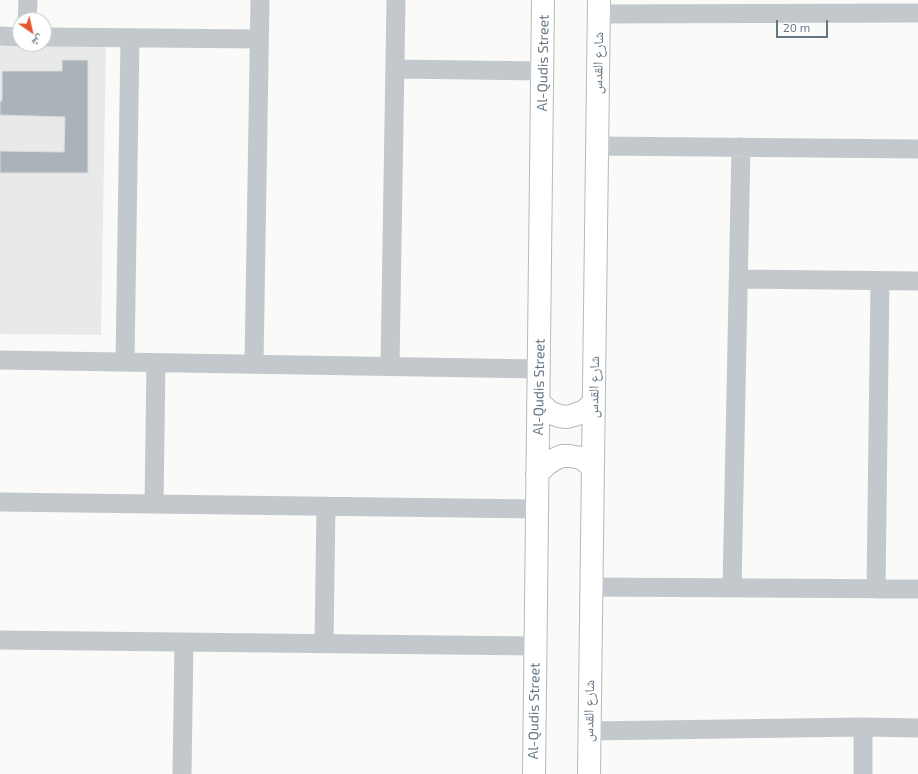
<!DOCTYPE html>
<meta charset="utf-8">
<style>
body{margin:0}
#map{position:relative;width:918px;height:774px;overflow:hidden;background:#fafaf8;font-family:"Exo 2","Noto Naskh Arabic",sans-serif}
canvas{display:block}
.north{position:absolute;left:12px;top:12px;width:40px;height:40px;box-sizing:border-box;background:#fff;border:1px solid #c1c8cd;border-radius:50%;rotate:146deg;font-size:11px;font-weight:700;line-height:16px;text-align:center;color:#657683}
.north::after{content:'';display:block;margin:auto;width:14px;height:18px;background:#e4572e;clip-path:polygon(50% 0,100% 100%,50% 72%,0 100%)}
.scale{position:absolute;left:776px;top:20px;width:52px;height:18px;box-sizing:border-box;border:2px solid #657683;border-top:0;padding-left:5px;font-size:12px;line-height:14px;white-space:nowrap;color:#657683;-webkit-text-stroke:3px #fff;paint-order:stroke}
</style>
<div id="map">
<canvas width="918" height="774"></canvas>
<div class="north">ش</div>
<div class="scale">20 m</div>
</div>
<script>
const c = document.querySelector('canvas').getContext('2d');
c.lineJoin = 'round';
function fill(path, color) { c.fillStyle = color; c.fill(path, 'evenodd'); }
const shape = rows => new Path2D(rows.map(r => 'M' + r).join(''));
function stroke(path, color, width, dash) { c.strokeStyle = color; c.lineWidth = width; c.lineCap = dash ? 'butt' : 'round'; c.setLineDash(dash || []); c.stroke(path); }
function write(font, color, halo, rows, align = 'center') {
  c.font = font + ' "Exo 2","Noto Naskh Arabic",sans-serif'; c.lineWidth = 4; c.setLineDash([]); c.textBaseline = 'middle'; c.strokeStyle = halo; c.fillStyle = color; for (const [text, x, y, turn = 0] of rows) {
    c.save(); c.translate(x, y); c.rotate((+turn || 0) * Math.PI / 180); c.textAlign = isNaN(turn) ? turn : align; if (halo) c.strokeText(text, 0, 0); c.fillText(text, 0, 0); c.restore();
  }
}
fill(shape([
 [0,46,106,47,101,335,0,334]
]), '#e8e9e9');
const building = shape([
 [62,60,88,60,88,173,0,173,0,151,64,152,65,117,0,115,0,101,2,101,2,71,62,71,62,60]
]);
fill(building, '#aab3b9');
stroke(building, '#dcdcda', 1);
const major = shape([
 [538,401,549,412,559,416,567,417,574,415,583,412,593,404],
 [537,474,547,464,555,459,562,456,570,456,581,458,593,467],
 [534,774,543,0],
 [589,774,599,0]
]);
stroke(major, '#b5babe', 24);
stroke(shape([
 [599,14,918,13],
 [27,20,28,0],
 [0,36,20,37],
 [44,37,259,39],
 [395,69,542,71],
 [597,146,918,149],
 [739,279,918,281],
 [0,360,539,369],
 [125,362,130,38],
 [254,364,260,0],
 [390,366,396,0],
 [0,502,537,509],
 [154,504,156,363],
 [591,587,918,589],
 [732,588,741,147],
 [876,589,880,281],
 [0,640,535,646],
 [324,643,326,506],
 [589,731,863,727,918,728],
 [182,774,184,642],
 [863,774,863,727]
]), '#c3c8cc', 19);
stroke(major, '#fff', 22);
write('14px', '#657683', '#fff', [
 ["Al-Qudis Street",543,63,-89],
 ["شارع القدس",598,63,-89],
 ["Al-Qudis Street",539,387,-89],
 ["شارع القدس",594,387,-89],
 ["Al-Qudis Street",534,711,-89],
 ["شارع القدس",589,711,-89]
]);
</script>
